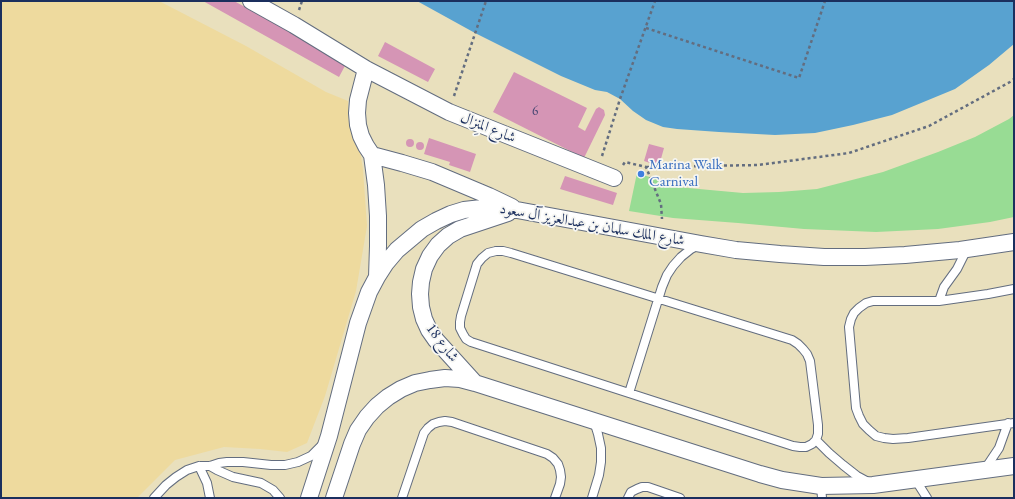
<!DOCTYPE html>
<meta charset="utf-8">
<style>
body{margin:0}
#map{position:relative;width:1015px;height:499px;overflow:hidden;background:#e9e0bd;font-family:"EB Garamond",serif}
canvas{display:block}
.frame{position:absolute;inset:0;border:2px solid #1b2f5e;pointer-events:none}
</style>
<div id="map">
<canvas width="1015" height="499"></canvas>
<div class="frame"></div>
</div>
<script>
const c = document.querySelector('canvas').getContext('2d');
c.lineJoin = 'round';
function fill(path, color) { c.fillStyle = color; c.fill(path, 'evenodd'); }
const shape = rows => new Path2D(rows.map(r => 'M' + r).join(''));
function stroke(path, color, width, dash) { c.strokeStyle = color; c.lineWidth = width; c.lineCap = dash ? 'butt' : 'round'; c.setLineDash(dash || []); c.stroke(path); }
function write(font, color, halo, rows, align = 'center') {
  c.font = font + ' "EB Garamond",Amiri,serif'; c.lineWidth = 3.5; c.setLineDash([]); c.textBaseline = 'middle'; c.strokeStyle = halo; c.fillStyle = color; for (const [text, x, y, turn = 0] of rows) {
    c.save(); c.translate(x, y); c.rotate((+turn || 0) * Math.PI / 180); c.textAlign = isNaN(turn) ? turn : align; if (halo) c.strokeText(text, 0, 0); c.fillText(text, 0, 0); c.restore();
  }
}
fill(shape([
 [1014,115,1014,217,990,222,938,229,876,232,804,229,738,223,673,218,629,211,637,173,662,181,677,187,743,193,779,192,817,189,883,172,938,152,975,137,1009,119]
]), '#98dc94');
fill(shape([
 [1,1,159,1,246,46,326,92,348,101,348,115,350,129,360,151,363,169,367,226,356,291,325,396,307,443,287,452,260,449,224,447,175,460,137,498,1,498]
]), '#eeda9e');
fill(shape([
 [417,1,1014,1,1014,44,989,65,955,89,892,115,853,125,815,133,775,135,719,132,677,129,663,127,646,120,633,111,620,99,607,92,595,90,561,76,475,33]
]), '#58a2d0');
fill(shape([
 [203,1,234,1,347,62,339,77],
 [385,42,435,69,428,82,378,56],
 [514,72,587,108,578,127,585,131,596,109,599,107,604,110,605,115,584,158,493,112],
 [429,138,476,154,470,172,449,165,450,162,424,154],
 '406 143a4 4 0 1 1 8 0a4 4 0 1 1-8 0Z',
 '416 146a4 4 0 1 1 8 0a4 4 0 1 1-8 0Z',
 [649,144,664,148,659,166,644,161],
 [565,176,617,193,613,205,560,189]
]), '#d595b5');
const service = shape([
 [496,251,503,251,511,253,792,340,798,344,803,349,807,354,810,361,818,425,818,434,816,440,812,444,806,447,800,447,793,446,471,342,466,339,463,334,460,328,460,322,461,316,477,264,482,258,488,253,496,251],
 [1014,289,988,294,939,301,873,301,866,303,859,308,854,313,851,319,849,327,856,408,859,416,863,424,869,430,876,436,884,438,893,439,908,438,1014,423],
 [939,301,944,287,957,269,967,249],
 [629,393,662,287,667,275,673,266,681,257,691,249,699,245],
 [816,440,829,453,843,465,857,476,870,483],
 [199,466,207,483,210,498],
 [210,466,217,470,233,477,261,483,273,490,280,498],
 [985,469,999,448,1008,423],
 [915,479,927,498],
 [821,486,822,498],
 [154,498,166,485,176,477,187,470,199,466,210,466,219,463,227,462,243,462,271,465,285,465,298,462,311,456,323,444],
 [402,498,424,433,428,428,433,424,439,422,445,421,452,422,547,454,553,458,558,464,560,470,561,477,560,484,555,498],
 [592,498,599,475,601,462,601,448,598,434,594,421],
 [628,498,631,492,637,489,642,487,648,487,680,498]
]);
const minor = shape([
 [251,1,294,25,366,69,449,112,614,178],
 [366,69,358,100,357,113,358,125,361,136,366,146,372,155,402,163,432,172,489,196,512,207],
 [372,155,376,185,378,216,378,246,377,277],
 [475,383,436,340,429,330,424,319,421,307,420,294,421,282,424,269,430,256,438,245,448,236,460,229,508,213],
 [309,498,329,436,358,323,369,292,377,277,386,263,397,250,422,229,436,221,451,214,464,210,482,208,517,210,701,244,736,250,780,254,824,257,865,257,905,255,960,250,1014,242],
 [334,498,352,444,358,430,367,417,377,406,388,397,401,389,415,383,430,380,445,378,460,379,475,383,760,474,782,480,821,486,873,485,1014,466]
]);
stroke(service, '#636d7f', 10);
stroke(minor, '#636d7f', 18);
stroke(shape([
 [299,10,302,1],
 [646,28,799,78,825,1],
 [454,96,486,1],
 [602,156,620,99,655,1],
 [623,165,625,162,646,167,661,204,662,219],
 [646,167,758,165,849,153,929,126,1010,82,1014,79]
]), '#636d7f', 2.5, [3, 3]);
stroke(service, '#fff', 8);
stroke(minor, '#fff', 16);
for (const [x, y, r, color] of [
 [641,174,4,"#3f7fe0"]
]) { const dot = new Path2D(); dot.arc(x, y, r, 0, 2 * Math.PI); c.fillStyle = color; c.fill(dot); stroke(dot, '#f6f6f2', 1.5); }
write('13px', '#4a4874', null, [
 ["6",535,111]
]);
write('15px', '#1b2f5e', '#f6f6f2', [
 ["شارع المِنزال",488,128,22],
 ["شارع الملك سلمان بن عبدالعزيز آل سعود",592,225,10],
 ["شارع 18",442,343,53]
]);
write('15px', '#366cbe', '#f6f6f2', [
 ["Marina Walk",649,165],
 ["Carnival",649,182]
], 'left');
</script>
